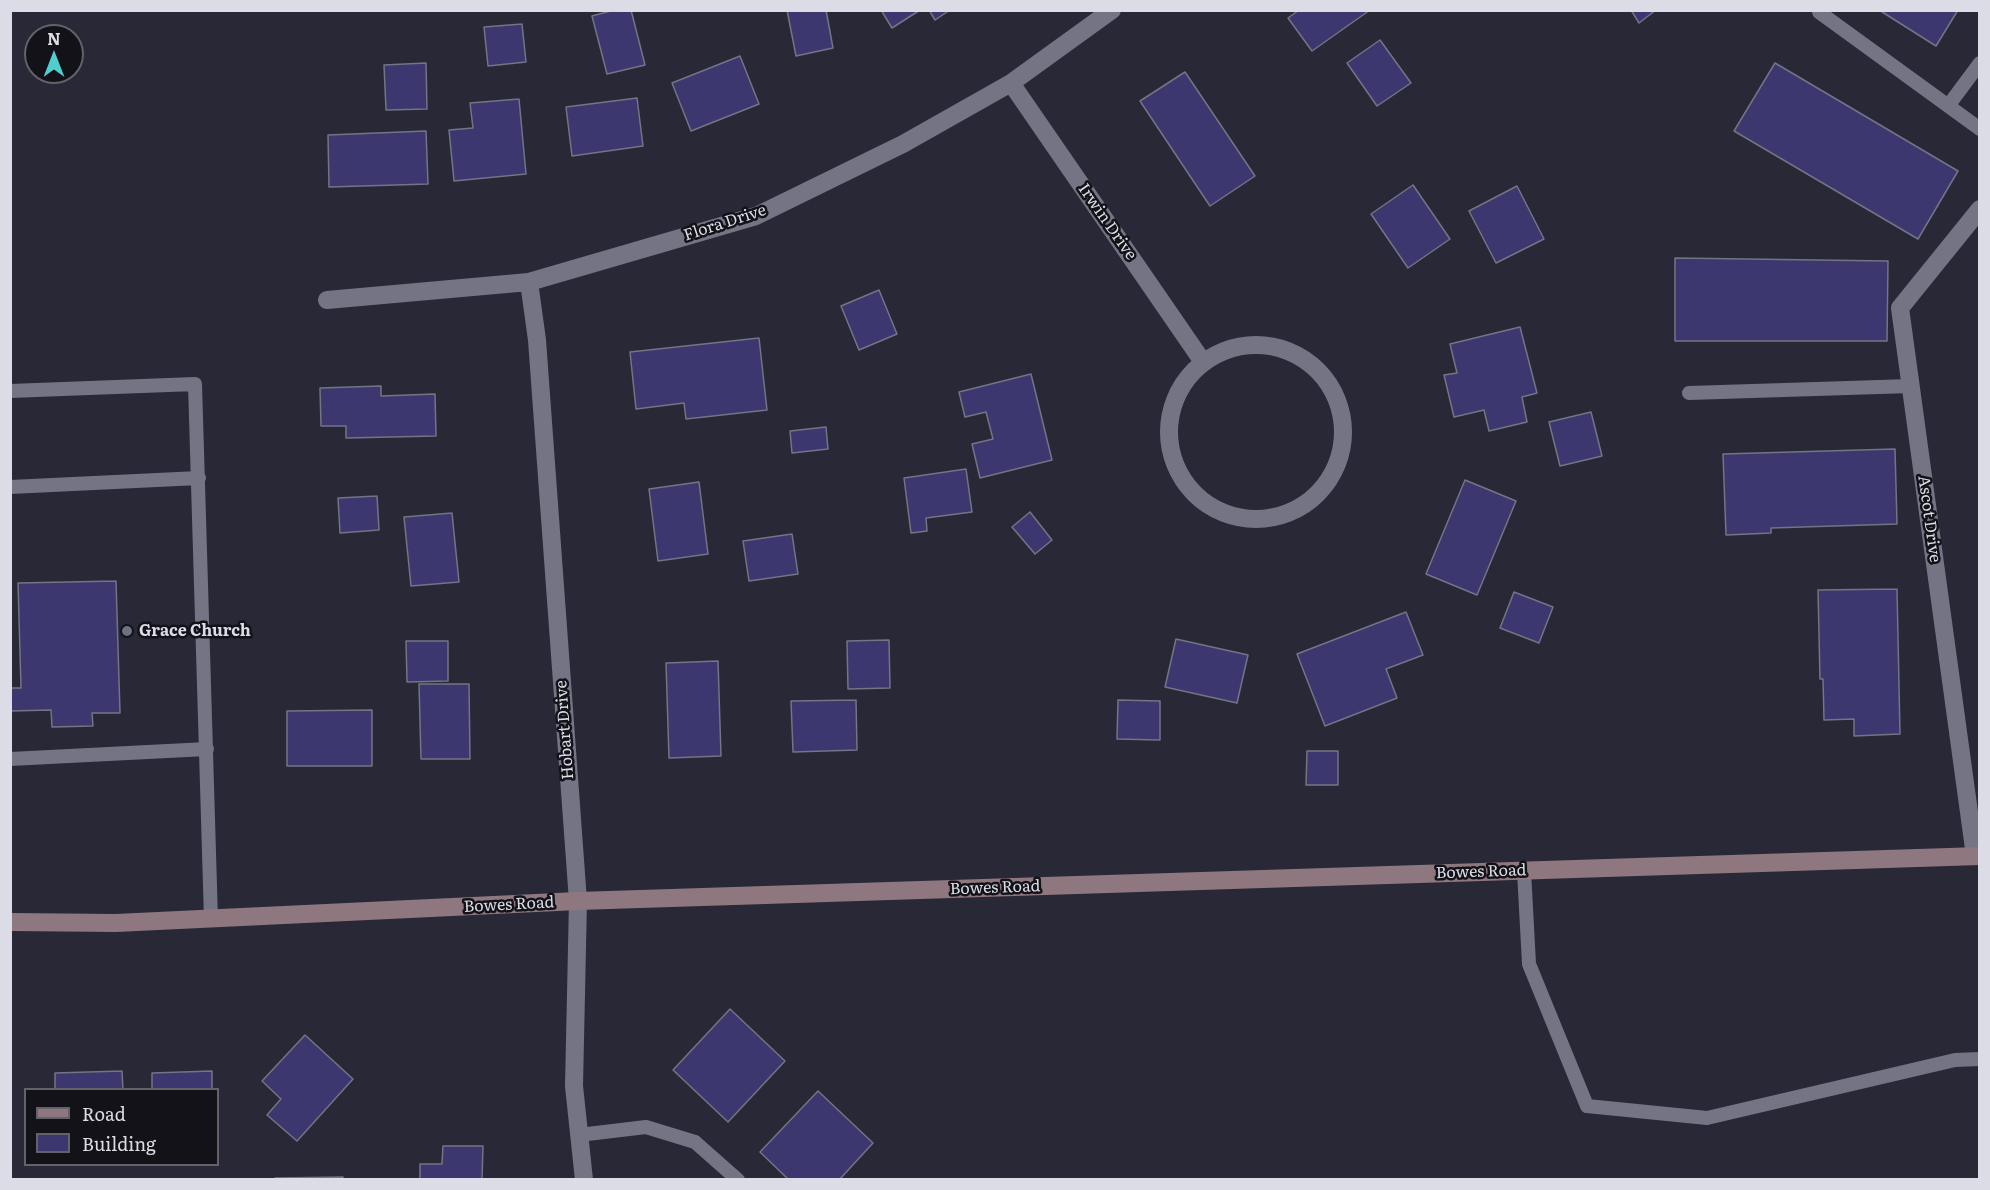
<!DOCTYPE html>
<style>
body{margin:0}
#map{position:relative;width:1990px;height:1190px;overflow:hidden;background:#282837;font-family:Literata,serif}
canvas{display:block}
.frame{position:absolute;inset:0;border:12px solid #dbdce6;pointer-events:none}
.legend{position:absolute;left:24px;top:1088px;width:195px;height:78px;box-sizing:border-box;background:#121218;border:2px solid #62636a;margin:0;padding:8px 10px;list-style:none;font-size:18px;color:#dbdce6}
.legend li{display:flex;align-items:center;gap:12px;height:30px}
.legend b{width:30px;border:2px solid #62636a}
.north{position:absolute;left:24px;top:24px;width:60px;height:60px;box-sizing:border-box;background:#121218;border:2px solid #62636a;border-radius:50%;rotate:0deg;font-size:16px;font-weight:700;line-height:24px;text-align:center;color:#dbdce6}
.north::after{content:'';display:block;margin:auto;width:21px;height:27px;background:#52cdcd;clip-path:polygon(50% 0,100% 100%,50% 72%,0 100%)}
</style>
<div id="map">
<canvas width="1990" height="1190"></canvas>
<div class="frame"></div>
<ul class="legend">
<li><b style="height:8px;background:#8f777f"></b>Road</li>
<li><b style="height:16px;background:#3c376f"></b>Building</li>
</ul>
<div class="north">N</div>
</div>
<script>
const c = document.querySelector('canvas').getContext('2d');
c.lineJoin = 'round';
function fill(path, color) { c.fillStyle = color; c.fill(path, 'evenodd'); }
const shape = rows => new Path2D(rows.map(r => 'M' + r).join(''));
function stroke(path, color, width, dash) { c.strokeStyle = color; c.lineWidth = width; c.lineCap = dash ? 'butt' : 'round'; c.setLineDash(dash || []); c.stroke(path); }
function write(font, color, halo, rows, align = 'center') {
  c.font = font + ' Literata,serif'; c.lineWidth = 5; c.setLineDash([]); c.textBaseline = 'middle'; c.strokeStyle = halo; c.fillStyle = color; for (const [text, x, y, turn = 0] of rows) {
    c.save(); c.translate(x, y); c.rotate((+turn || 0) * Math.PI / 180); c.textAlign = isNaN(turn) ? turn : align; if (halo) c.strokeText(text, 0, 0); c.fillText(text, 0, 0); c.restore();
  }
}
const building = shape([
 [614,10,631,10,645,65,607,74,592,16,614,10],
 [787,10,826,10,833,48,796,56,787,10],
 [881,10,920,10,892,28,881,10],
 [929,10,950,10,935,20,929,10],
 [1299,10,1370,10,1312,51,1288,18,1299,10],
 [1631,10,1656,10,1639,23,1631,10],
 [1879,10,1958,10,1936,46,1879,10],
 [522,24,526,62,488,66,484,27,522,24],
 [1380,40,1411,83,1377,106,1347,63,1380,40],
 [740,56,759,104,691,131,672,83,740,56],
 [426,63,427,109,386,110,384,65,426,63],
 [1775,63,1958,171,1918,239,1734,131,1775,63],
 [1185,72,1255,176,1210,206,1140,101,1185,72],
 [637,98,643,146,572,156,566,107,637,98],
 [519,99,526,174,454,181,449,130,473,128,470,103,519,99],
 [426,131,428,184,329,187,328,135,426,131],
 [1413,185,1450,239,1408,268,1371,214,1413,185],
 [1517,186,1544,239,1496,263,1469,211,1517,186],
 [1675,258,1888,261,1887,341,1675,341,1675,258],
 [879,290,897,334,859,350,841,306,879,290],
 [1520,327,1537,393,1522,397,1527,422,1489,431,1484,410,1454,417,1444,375,1457,373,1450,344,1520,327],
 [759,338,767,410,686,419,684,403,636,409,630,352,759,338],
 [1031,374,1052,460,980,478,972,444,993,439,986,412,965,417,959,392,1031,374],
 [381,386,381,396,435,394,436,436,346,438,346,426,321,426,320,388,381,386],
 [1591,412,1602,456,1560,466,1549,422,1591,412],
 [826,427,828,449,792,453,790,431,826,427],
 [1895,449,1897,524,1771,528,1771,533,1726,535,1723,454,1895,449],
 [966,469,972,512,926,518,927,531,911,533,904,478,966,469],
 [1465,480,1516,501,1477,595,1426,574,1465,480],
 [699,482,708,554,658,561,649,489,699,482],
 [377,496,379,530,340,533,338,498,377,496],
 [1030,512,1052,540,1035,554,1012,527,1030,512],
 [452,513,459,582,411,586,404,517,452,513],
 [792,534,798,574,749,581,743,541,792,534],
 [116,581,120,713,92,713,93,726,52,727,51,710,10,711,10,688,21,688,18,583,116,581],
 [1897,589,1900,734,1854,736,1854,719,1824,720,1823,679,1820,679,1818,590,1897,589],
 [1514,592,1553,607,1539,643,1500,628,1514,592],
 [1406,612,1423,655,1386,669,1397,698,1325,726,1297,654,1406,612],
 [1176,639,1248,655,1237,703,1165,687,1176,639],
 [889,640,890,688,848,689,847,641,889,640],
 [406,641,448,641,448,681,407,682,406,641],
 [718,661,721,756,669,758,666,663,718,661],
 [419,684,469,684,470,759,421,759,419,684],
 [856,700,857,750,793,752,791,701,856,700],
 [1118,700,1160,701,1160,740,1117,739,1118,700],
 [372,710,372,766,287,766,287,711,372,710],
 [1307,751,1338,751,1338,785,1306,785,1307,751],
 [730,1009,785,1061,728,1122,673,1070,730,1009],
 [305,1035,353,1079,297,1141,267,1115,281,1099,262,1081,305,1035],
 [122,1071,123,1090,55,1090,55,1073,122,1071],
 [212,1071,212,1090,152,1090,152,1073,212,1071],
 [818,1091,873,1143,839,1180,789,1180,760,1152,818,1091],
 [443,1146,483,1146,482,1180,420,1180,420,1164,442,1164,443,1146],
 [343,1177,343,1180,275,1180,275,1178,343,1177]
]);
fill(building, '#3c376f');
stroke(building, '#747485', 1.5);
stroke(shape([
 [1819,12,1980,129],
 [1948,106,1980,63],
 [10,391,195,384,211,919],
 [1689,393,1911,386],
 [10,487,199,478],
 [10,759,207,749],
 [1524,871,1529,964,1587,1106,1707,1118,1955,1060,1980,1059],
 [579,1135,646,1127,695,1142,738,1180]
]), '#747485', 14);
stroke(shape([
 [1011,83,1203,362],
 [529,282,537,340,578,901,574,1086,584,1180],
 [327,300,529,282,756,216,903,144,1011,83,1112,10],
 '1169 432a87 87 0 1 1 174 0a87 87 0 1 1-174 0Z',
 [1975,856,1900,308,1980,209]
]), '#747485', 18);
stroke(shape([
 [10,922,116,923,578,901,1980,856]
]), '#8f777f', 18);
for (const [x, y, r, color] of [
 [127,631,6,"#6b7280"]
]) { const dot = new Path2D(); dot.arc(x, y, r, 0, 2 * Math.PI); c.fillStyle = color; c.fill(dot); stroke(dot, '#121218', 2); }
write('16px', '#dbdce6', '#121218', [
 ["Irwin Drive",1107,222,55],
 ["Flora Drive",725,223,-18],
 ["Ascot Drive",1929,519,82],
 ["Hobart Drive",565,730,-94],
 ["Bowes Road",1481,872,-2],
 ["Bowes Road",995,888,-2],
 ["Bowes Road",509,905,-3]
]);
write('bold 16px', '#dbdce6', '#121218', [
 ["Grace Church",139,631]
], 'left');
</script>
